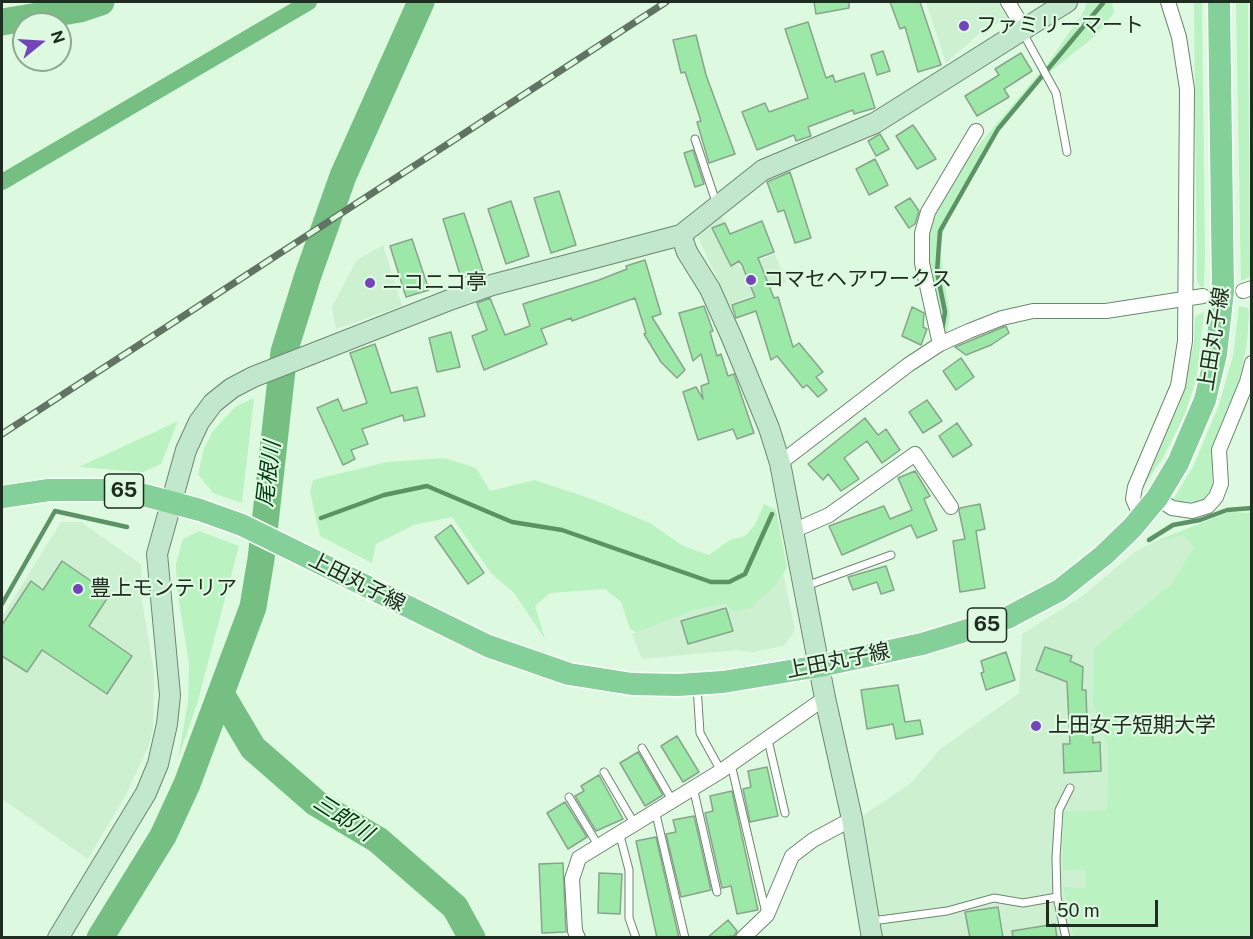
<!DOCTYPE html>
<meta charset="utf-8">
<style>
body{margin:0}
#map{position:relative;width:1253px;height:939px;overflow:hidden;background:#ddfae0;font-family:"Public Sans",sans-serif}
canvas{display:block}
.frame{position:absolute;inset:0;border:3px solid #202b21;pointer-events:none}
.north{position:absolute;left:12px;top:12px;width:60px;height:60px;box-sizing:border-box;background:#ddfae0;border:2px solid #91a794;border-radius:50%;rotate:72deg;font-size:16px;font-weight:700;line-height:24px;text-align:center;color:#202b21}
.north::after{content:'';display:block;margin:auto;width:21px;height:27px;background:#7544bc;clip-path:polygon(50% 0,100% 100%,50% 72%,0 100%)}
.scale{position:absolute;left:1046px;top:900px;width:112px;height:27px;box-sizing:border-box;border:3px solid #202b21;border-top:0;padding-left:8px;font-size:18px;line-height:21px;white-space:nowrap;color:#202b21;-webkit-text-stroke:4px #ddfae0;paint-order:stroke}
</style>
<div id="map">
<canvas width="1253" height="939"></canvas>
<div class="frame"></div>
<div class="north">N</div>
<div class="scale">50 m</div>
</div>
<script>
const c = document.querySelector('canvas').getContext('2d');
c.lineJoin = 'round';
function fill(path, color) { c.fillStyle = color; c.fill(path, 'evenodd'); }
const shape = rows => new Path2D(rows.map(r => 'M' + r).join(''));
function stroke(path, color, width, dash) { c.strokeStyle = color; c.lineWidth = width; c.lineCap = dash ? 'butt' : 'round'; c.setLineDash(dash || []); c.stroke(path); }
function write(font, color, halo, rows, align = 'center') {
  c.font = font + ' "Public Sans","Noto Sans JP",sans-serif'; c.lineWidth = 4.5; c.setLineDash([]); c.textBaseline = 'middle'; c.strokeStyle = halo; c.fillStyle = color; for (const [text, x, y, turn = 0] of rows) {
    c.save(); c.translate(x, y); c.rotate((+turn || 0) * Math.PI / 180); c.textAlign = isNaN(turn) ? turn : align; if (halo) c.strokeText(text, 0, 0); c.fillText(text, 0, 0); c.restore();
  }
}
fill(shape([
 [926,2,1002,2,1011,16,980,33,946,63],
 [721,214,734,243,729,246,740,268,775,254,786,282,729,305,696,232],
 [383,245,402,306,336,329,332,307,356,261],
 [61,522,81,522,141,564,142,601,154,672,153,729,148,748,124,798,88,859,2,799,2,617],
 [1179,534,1185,535,1194,547,1172,583,1094,648,1093,704,1108,749,1107,810,1063,811,1063,871,1085,870,1086,888,1063,888,1073,937,882,937,861,817,911,783,939,750,1019,693,1022,634,1080,598,1136,551,1156,541],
 [783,573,795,630,784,646,753,652,737,650,642,659,632,634,694,610,726,604,776,585]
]), '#ccf0d0');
fill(shape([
 [1087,2,1112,2,1114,13,1095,36,1050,72,1046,66,1084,11],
 [1194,2,1202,2,1205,257,1204,287,1200,287,1197,281],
 [1236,2,1248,2,1250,277,1241,281],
 [1041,71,1045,77,999,130,951,213,943,233,940,250,950,317,947,334,942,336,926,261,927,229,931,217,962,165],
 [1239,306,1248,308,1249,313,1247,344,1239,382,1213,458,1212,489,1205,499,1195,504,1172,501,1193,467,1219,405,1233,356],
 [1204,312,1197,377,1185,414,1163,458,1145,484,1147,470,1178,408,1185,387,1194,343,1195,317],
 [254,398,242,503,213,493,198,474,204,448,213,431,235,407],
 [178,421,161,464,143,472,79,467],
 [444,458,476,468,490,491,535,480,592,499,650,523,683,546,709,555,730,540,745,536,755,525,764,504,776,510,787,567,776,585,750,608,733,611,726,604,694,610,637,632,630,629,621,602,605,589,550,593,535,606,545,639,514,593,491,573,452,517,414,525,376,544,372,563,320,536,310,492,313,480,387,462],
 [1229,512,1251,513,1251,937,1073,937,1063,887,1086,888,1085,870,1063,871,1063,811,1107,810,1108,749,1093,704,1094,648,1172,583,1194,547,1184,535,1156,541],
 [199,531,239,546,197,704,178,759,188,701,189,664,177,589,176,564,183,539]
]), '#bbf2c2');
stroke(shape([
 [942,331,945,312,937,272,940,231,998,129,1103,3],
 [321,518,384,495,427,486,512,522,562,530,711,582,729,582,745,574,772,514],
 [1149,540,1173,525,1200,520,1227,510,1252,508],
 [2,604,55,511,127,527]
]), '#5b9364', 4.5);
stroke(shape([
 [2,182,309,2]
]), '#74bf81', 16);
stroke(shape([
 [2,22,80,9,101,2],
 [221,694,253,748,316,803,378,840,455,907,472,938],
 [100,938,163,836,187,784,253,607,261,559,284,352,308,275,343,176,421,2]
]), '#74bf81', 27);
const building = shape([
 [814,2,849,2,849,8,816,14,814,2],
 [890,2,920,2,941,65,918,72,905,27,900,29,890,2],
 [808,22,826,78,833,75,835,82,864,73,875,108,854,114,853,110,808,127,811,136,796,141,794,135,757,150,742,112,765,103,769,112,808,98,785,29,808,22],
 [696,35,706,75,735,154,709,163,697,122,701,121,685,72,681,73,673,40,696,35],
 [883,51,890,71,877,75,871,55,883,51],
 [1021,53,1032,71,1004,89,1009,97,977,116,965,96,999,75,995,69,1021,53],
 [913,125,936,159,917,169,896,136,913,125],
 [880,134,889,149,876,156,868,141,880,134],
 [693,150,704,184,695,187,684,153,693,150],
 [875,159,888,185,869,195,856,169,875,159],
 [790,172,811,238,795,243,784,210,778,212,767,182,790,172],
 [559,191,576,245,551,253,534,198,559,191],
 [910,198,919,211,915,224,909,228,895,207,910,198],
 [511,201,529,256,506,264,488,209,511,201],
 [464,213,483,271,461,278,443,219,464,213],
 [762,221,774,252,758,258,774,298,778,297,793,347,799,343,823,372,816,377,827,390,818,397,807,385,803,388,777,356,771,360,756,311,736,318,732,305,755,297,742,265,739,261,731,266,712,228,725,223,730,234,762,221],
 [412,239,429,290,406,297,390,246,412,239],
 [645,260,661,314,652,317,685,370,677,378,661,362,644,334,646,333,635,298,572,321,571,318,541,329,547,344,484,370,472,336,487,330,477,303,490,298,505,335,530,326,523,304,599,280,627,269,626,266,645,260],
 [704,306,713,331,710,332,717,356,721,354,728,376,734,374,754,433,737,439,733,429,698,440,683,392,696,387,703,399,701,386,709,383,701,354,693,361,679,313,704,306],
 [912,307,924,313,923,327,927,329,921,345,902,336,912,307],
 [1006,326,1009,333,991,345,966,355,955,347,1006,326],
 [451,332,460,367,437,372,429,338,451,332],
 [375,344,391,393,417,387,425,416,404,421,403,415,362,429,368,444,351,450,355,459,343,465,317,408,338,399,343,411,367,403,350,353,375,344],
 [961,358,974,377,956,390,943,371,961,358],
 [927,400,942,421,923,433,909,412,927,400],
 [865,418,878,435,886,429,900,450,882,463,867,441,844,458,859,479,841,491,828,474,823,480,808,464,865,418],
 [957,423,972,445,953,457,939,436,957,423],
 [915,471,930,496,924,499,937,530,917,538,911,525,842,555,829,526,884,506,890,519,912,510,898,478,915,471],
 [980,504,985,529,976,531,985,588,960,592,953,541,965,539,959,511,960,508,980,504],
 [451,525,484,573,468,584,435,537,451,525],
 [62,561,110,594,89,626,132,656,107,694,42,650,27,672,2,656,2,625,31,581,43,590,62,561],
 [886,566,894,590,881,594,877,582,853,590,848,577,886,566],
 [726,608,733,631,688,644,681,621,726,608],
 [1045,647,1072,656,1070,661,1083,667,1082,690,1086,690,1087,723,1092,723,1093,743,1100,742,1101,771,1064,773,1063,744,1070,744,1067,682,1036,670,1045,647],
 [1006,652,1015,680,986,690,981,673,984,672,981,661,1006,652],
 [898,685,905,722,920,720,923,734,896,739,893,724,867,729,861,690,898,685],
 [677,736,699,772,683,782,661,746,677,736],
 [638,752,663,795,645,806,620,763,638,752],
 [767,767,778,816,750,822,743,789,751,787,748,771,767,767],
 [599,775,623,819,596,831,575,796,584,791,581,786,599,775],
 [732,791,758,910,737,914,731,886,722,888,705,813,713,811,710,796,732,791],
 [565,802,587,837,568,849,547,813,565,802],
 [694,816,711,890,681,897,666,834,676,832,673,820,694,816],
 [656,837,679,938,657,938,636,841,656,837],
 [563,863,566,932,542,933,539,864,563,863],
 [599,873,622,874,620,914,598,913,599,873],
 [998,907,1003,938,970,938,965,912,998,907],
 [728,920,737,931,734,936,707,938,728,920],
 [1055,924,1057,938,1013,938,1012,931,1055,924]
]);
fill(building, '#9be8a7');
stroke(building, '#89a48c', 1.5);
const lane = shape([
 [1023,33,1056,93,1067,152],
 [695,139,717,205],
 [806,586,891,555],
 [697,686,700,733,721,771],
 [768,740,785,813],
 [642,748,672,800],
 [731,764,766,913],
 [604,772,634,823],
 [693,787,717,892],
 [569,797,598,845],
 [655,810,685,938],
 [619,832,629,870,629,918,636,938],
 [872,921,947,911,994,898,1023,903,1057,897],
 [1066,938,1057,897,1056,858,1059,810,1070,788]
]);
const street = shape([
 [1008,2,1024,29],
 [1243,291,1252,288],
 [940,344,922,263,922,233,928,212,976,131],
 [780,463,908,365,940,344,969,331,1002,318,1033,311,1106,311,1203,296],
 [1157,498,1172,508,1192,511,1208,506,1216,497,1221,484,1219,450,1247,382,1252,363],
 [1141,517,1133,499,1135,487,1178,386,1185,341,1187,89,1179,37,1168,2],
 [793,531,829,515,915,454,951,507],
 [578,938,575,931,572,879,579,858,721,771,825,698],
 [743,938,767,915,792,856,813,840,852,819]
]);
const secondary = shape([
 [681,235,687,252,710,289,732,338,769,428,780,463,825,698,852,819,872,938],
 [58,938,146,793,158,764,167,724,170,695,157,554,186,450,199,422,213,403,232,388,253,377,452,299,492,285,681,235,763,170,875,123,1067,2]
]);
const primary = shape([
 [2,497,49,490,109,490,144,495,200,510,242,525,488,646,569,674,632,684,678,685,723,682,820,666,922,644,1007,618,1060,590,1104,555,1132,528,1157,498,1178,463,1205,400,1216,354,1223,291,1219,2]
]);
stroke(lane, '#6c8770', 9);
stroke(street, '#6c8770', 16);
stroke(secondary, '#6c8770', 22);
stroke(primary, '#fff', 25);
stroke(lane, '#fff', 7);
stroke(street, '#fff', 14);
stroke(secondary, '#c1e8cc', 20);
stroke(primary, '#83d098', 22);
const rail = shape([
 [2,434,666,2]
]);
stroke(rail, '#617363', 7);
stroke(rail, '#ddfae0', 4.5, [14]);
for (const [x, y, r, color] of [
 [964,26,6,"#7544bc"],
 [751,280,6,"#7544bc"],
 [370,283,6,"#7544bc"],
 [78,589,6,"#7544bc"],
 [1036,726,6,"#7544bc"]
]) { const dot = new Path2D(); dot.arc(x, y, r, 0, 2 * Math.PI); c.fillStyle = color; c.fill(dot); stroke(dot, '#ddfae0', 2); }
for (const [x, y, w] of [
 [124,491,39],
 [987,625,39]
]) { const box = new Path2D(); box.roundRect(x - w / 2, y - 17, w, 34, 4.5); c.fillStyle = '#ddfae0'; c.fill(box); stroke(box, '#202b21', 1.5); }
write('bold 20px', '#202b21', null, [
 ["65",124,491],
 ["65",987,625]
]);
write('21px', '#202b21', '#ddfae0', [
 ["ファミリーマート",976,26],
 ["コマセヘアワークス",763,280],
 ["ニコニコ亭",382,283],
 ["豊上モンテリア",90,589],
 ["上田女子短期大学",1048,726]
], 'left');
write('21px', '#202b21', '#ddfae0', [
 ["上田丸子線",1214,339,-81],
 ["上田丸子線",357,582,27],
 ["上田丸子線",838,661,-11]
]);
write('italic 22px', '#003911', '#ddfae0', [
 ["尾根川",269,474,-83],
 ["三郎川",343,818,33]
]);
</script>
